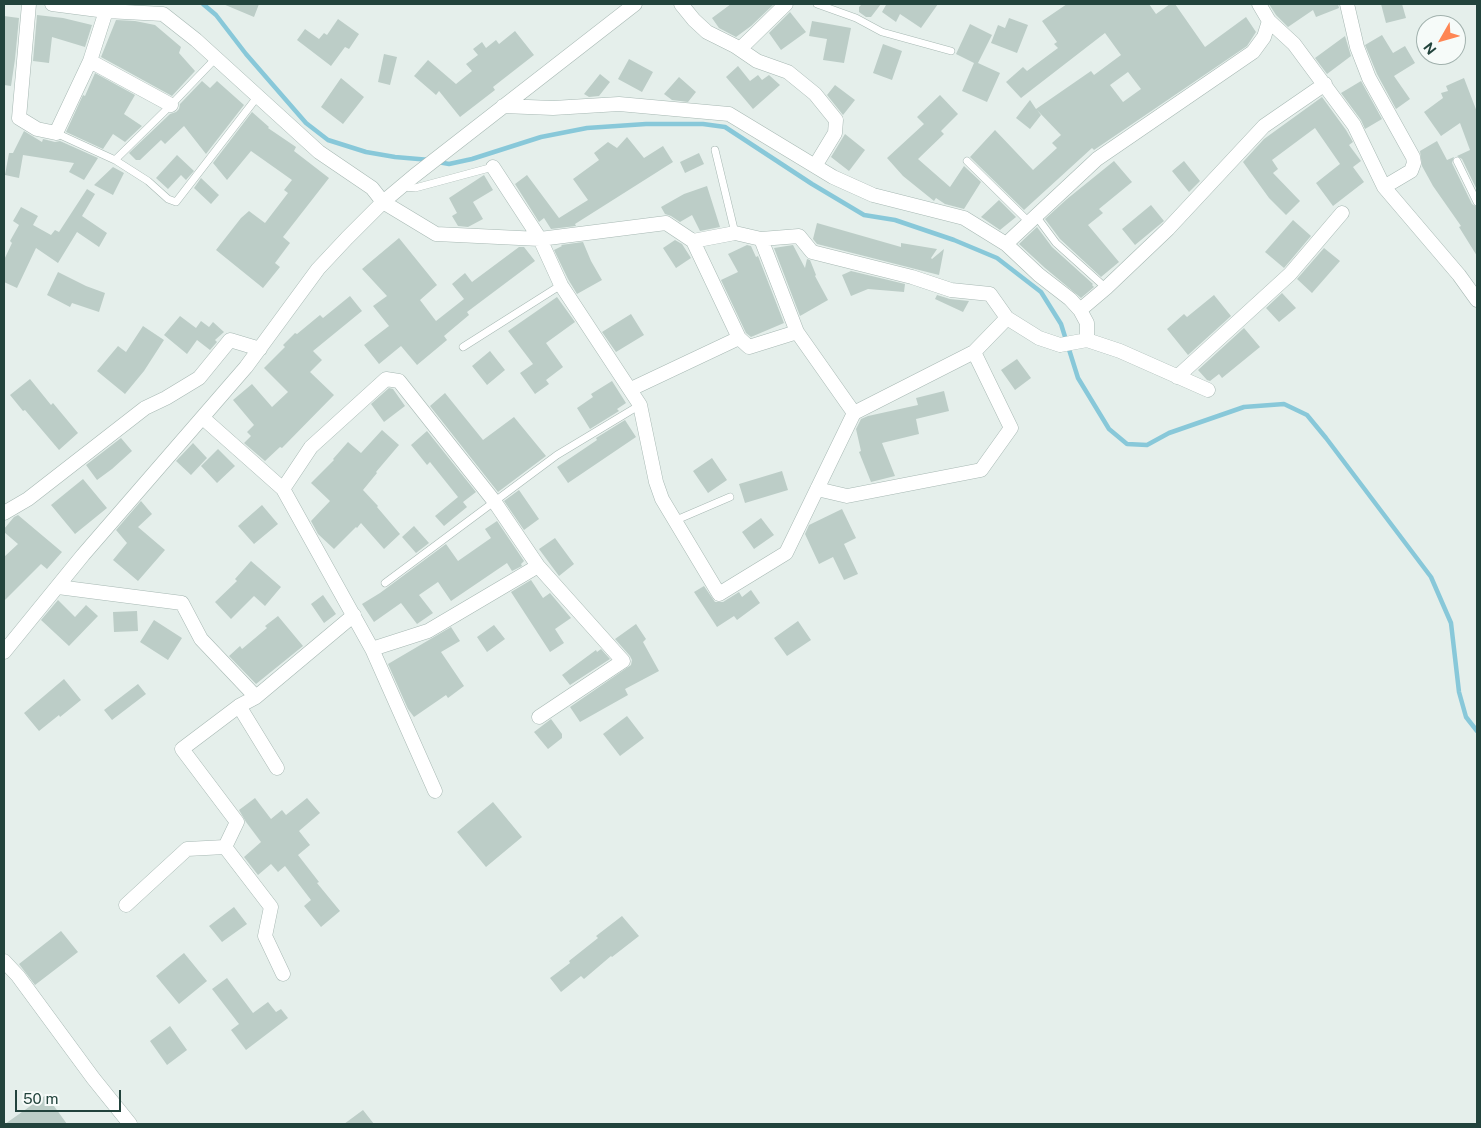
<!DOCTYPE html>
<style>
body{margin:0}
#map{position:relative;width:1481px;height:1128px;overflow:hidden;background:#e5efeb;font-family:"Public Sans",sans-serif}
canvas{display:block}
.frame{position:absolute;inset:0;border:5px solid #22433c;pointer-events:none}
.north{position:absolute;left:1416px;top:15px;width:50px;height:50px;box-sizing:border-box;background:#f6fbf9;border:1px solid #a1b1ad;border-radius:50%;rotate:232deg;font-size:14px;font-weight:700;line-height:20px;text-align:center;color:#22433c}
.north::after{content:'';display:block;margin:auto;width:18px;height:22px;background:#fe8654;clip-path:polygon(50% 0,100% 100%,50% 72%,0 100%)}
.scale{position:absolute;left:15px;top:1090px;width:106px;height:22px;box-sizing:border-box;border:2px solid #22433c;border-top:0;padding-left:6px;font-size:15px;line-height:18px;white-space:nowrap;color:#22433c;-webkit-text-stroke:4px #f6fbf9;paint-order:stroke}
</style>
<div id="map">
<canvas width="1481" height="1128"></canvas>
<div class="frame"></div>
<div class="north">N</div>
<div class="scale">50 m</div>
</div>
<script>
const c = document.querySelector('canvas').getContext('2d');
c.lineJoin = 'round';
const shape = rows => new Path2D(rows.map(r => 'M' + r).join(''));
function stroke(path, color, width, dash) { c.strokeStyle = color; c.lineWidth = width; c.lineCap = dash ? 'butt' : 'round'; c.setLineDash(dash || []); c.stroke(path); }
function fill(path, color) { c.fillStyle = color; c.fill(path, 'evenodd'); }
stroke(shape([
 [203,4,216,15,246,54,306,123,328,140,366,152,395,157,430,160],
 [438,162,449,164,472,159,541,137,587,128,646,124,703,124,725,127,812,184,864,215,895,220,954,240,997,258,1041,292,1061,324,1078,378,1109,429,1127,444,1147,445,1169,433,1244,407,1284,404,1307,415,1326,438,1431,577,1451,623,1459,692,1466,717,1477,731]
]), '#88c8d9', 4.5);
fill(shape([
 [223,4,259,4,254,17],
 [731,4,774,4,751,26,736,37,719,28,712,18],
 [862,4,881,4,871,17,866,17,859,12,859,7],
 [885,4,938,4,921,28,900,14,896,22,882,12,886,5],
 [1067,4,1149,4,1156,14,1170,4,1175,4,1205,47,1246,17,1256,32,1247,46,1094,150,1092,148,1024,210,970,157,995,130,1033,170,1057,148,1052,143,1061,135,1037,110,1041,115,1030,129,1016,118,1030,100,1036,109,1091,71,1094,75,1121,55,1105,33,1021,98,1006,82,1023,67,1027,71,1058,48,1054,44,1057,42,1042,21],
 [1128,72,1141,89,1123,102,1110,85],
 [1269,4,1338,4,1339,8,1316,17,1313,10,1288,27,1276,15],
 [1381,4,1402,4,1406,18,1386,23],
 [790,12,806,32,781,50,769,33],
 [37,15,63,18,92,25,85,47,52,37,49,63,33,61],
 [4,16,19,18,15,59,11,86,4,85],
 [1009,18,1028,25,1017,53,991,43,998,25,1005,28],
 [338,19,359,34,349,49,345,47,331,66,297,40,305,29,319,39,324,33,327,35],
 [116,20,135,21,155,25,181,47,179,53,195,71,172,96,101,57],
 [812,21,851,28,844,63,823,60,827,39,809,36],
 [970,24,992,35,978,63,1000,73,987,102,962,91,974,63,956,54],
 [515,31,534,55,493,87,495,90,460,117,439,91,436,95,414,76,428,60,456,84,472,71,466,64,478,55,473,49,482,42,486,48,496,40,499,44],
 [1382,35,1393,53,1405,46,1415,63,1394,76,1410,99,1396,109,1377,74,1365,45],
 [1345,36,1351,56,1327,74,1315,58],
 [883,44,902,51,892,80,873,73],
 [384,54,397,57,390,85,378,82],
 [629,59,653,72,642,92,618,79],
 [738,66,750,81,758,75,762,80,769,75,780,85,753,109,726,77],
 [95,73,135,95,124,114,142,126,125,142,113,134,103,149,66,132,83,95,85,96],
 [600,74,610,82,599,96,589,97,584,94],
 [679,77,696,92,688,102,672,100,664,94],
 [341,78,364,97,343,124,321,107],
 [1464,78,1477,112,1477,190,1462,159,1457,156,1470,150,1460,123,1441,136,1424,112,1443,98,1441,93,1448,91,1446,86],
 [202,81,210,88,217,81,244,105,206,154,184,126,165,144,161,140,140,160,136,160,129,153,170,114,176,112,179,109,180,104],
 [1361,81,1382,119,1365,129,1361,120,1341,93],
 [835,85,855,100,843,115,827,95],
 [940,95,958,114,941,131,944,134,918,159,950,187,964,166,981,182,964,209,945,204,936,198,934,201,903,176,887,158,924,124,917,117],
 [1322,97,1346,130,1353,142,1349,145,1361,161,1353,167,1364,182,1333,206,1316,183,1340,164,1315,128,1272,160,1278,169,1273,173,1300,201,1286,215,1269,198,1243,162,1264,139],
 [252,112,269,127,268,128,296,147,294,151,329,178,283,237,290,243,275,263,280,267,263,288,216,250,241,218,249,211,265,223,288,193,284,190,292,180,251,151,227,180,213,163],
 [24,131,42,142,43,139,55,142,60,141,98,158,84,180,69,172,74,163,23,155,19,178,5,175,9,153,13,153],
 [845,134,865,150,849,171,831,157],
 [627,137,644,158,663,146,673,162,575,224,576,226,551,229,544,218,539,222,515,184,527,175,559,218,588,200,573,179,599,160,594,153,608,142,617,148],
 [1437,141,1447,160,1454,157,1452,163,1472,204,1477,207,1477,256,1459,227,1461,226,1433,186,1422,166,1420,151],
 [699,153,704,164,685,173,680,162],
 [177,155,194,171,186,180,181,175,168,189,156,178],
 [1114,161,1132,182,1099,209,1103,213,1088,225,1119,262,1101,277,1060,239,1045,219,1067,199],
 [1184,161,1200,181,1189,192,1172,171],
 [113,167,124,173,113,195,94,185],
 [484,175,493,190,473,202,483,219,468,227,458,226,452,216,457,213,449,198],
 [201,178,219,195,211,204,194,188],
 [707,186,720,227,700,231,692,215,680,222,671,216,665,214,661,207,684,194],
 [87,189,95,194,82,216,107,233,99,247,77,232,58,263,36,248,17,288,4,282,4,260,12,243,10,241,19,225,13,221,21,207,38,216,33,225,51,235,55,230,59,232],
 [999,200,1016,217,1000,230,981,217],
 [1151,205,1164,221,1135,245,1122,229],
 [1293,220,1311,236,1284,268,1265,252],
 [817,223,901,247,901,243,937,249,931,258,932,259,944,249,939,275,817,244,813,239],
 [1037,227,1052,247,1093,284,1092,285,1094,287,1081,298,1045,268,1019,244],
 [399,238,437,285,420,300,436,321,464,299,452,284,465,273,472,282,519,247,524,247,535,261,467,312,469,315,444,336,447,340,417,365,401,346,379,364,364,345,389,326,373,306,387,296,362,269],
 [675,240,682,244,691,258,676,268,663,248],
 [583,242,591,261,602,280,577,294,568,279,554,250,562,246,561,245],
 [747,245,751,246,756,257,758,256,784,323,751,337,746,333,721,280,738,272,728,254],
 [793,245,805,268,807,259,810,260,816,275,815,276,828,300,800,316,774,248],
 [1324,248,1340,261,1312,293,1297,279],
 [851,271,905,284,904,292,868,289,851,296,842,275],
 [58,272,86,286,105,293,99,312,72,303,70,307,47,295],
 [1282,293,1296,308,1279,322,1266,308],
 [937,295,950,299,969,301,963,312,935,299],
 [1214,295,1231,316,1188,355,1167,329,1184,314,1187,317],
 [350,296,362,311,313,351,322,360,310,372,334,395,282,448,280,447,265,461,244,443,251,436,247,432,254,425,233,400,252,384,272,407,288,392,264,368,285,347,283,345,295,333,297,334,320,315,323,318],
 [557,297,575,322,546,343,563,367,546,380,549,384,535,394,520,373,533,364,508,331],
 [631,314,644,335,616,352,602,332],
 [180,316,196,328,201,321,209,327,213,322,224,332,215,340,217,342,210,350,197,340,187,354,164,335],
 [143,326,164,340,144,371,125,394,97,371,118,346,126,352],
 [1244,328,1260,347,1222,378,1219,374,1210,381,1207,380,1198,370],
 [490,351,505,370,487,385,472,366],
 [1017,359,1031,378,1015,390,1001,370],
 [30,379,51,405,53,403,78,433,59,450,25,410,23,411,10,395],
 [612,381,626,403,617,409,619,411,590,429,577,408,593,397,591,394],
 [389,388,393,389,405,406,384,422,371,404],
 [944,391,949,411,916,419,919,434,882,443,895,476,871,482,859,452,861,451,856,429,861,419,868,416,918,405,916,398],
 [445,393,483,440,514,417,546,456,498,492,430,406],
 [625,420,636,437,568,483,557,467,597,440,596,438],
 [382,430,399,445,376,472,377,473,363,490,378,506,377,507,400,534,384,549,361,523,357,528,356,527,334,549,318,534,311,521,330,501,311,483,334,460,333,459,348,442,361,453],
 [427,431,476,492,463,502,467,507,444,526,435,516,458,497,430,462,427,465,411,445],
 [121,438,132,451,112,469,97,480,86,465],
 [193,443,207,458,191,475,176,461],
 [218,449,235,466,217,483,201,466],
 [712,458,727,480,708,493,693,471],
 [782,471,788,490,745,503,739,484],
 [83,479,107,508,75,534,51,505],
 [519,490,539,519,524,530,504,501],
 [141,501,152,514,138,527,165,550,138,581,113,560,127,543,116,530],
 [262,505,278,524,254,544,238,526],
 [842,509,856,538,844,544,858,574,844,580,833,557,819,564,805,534,809,525],
 [18,515,62,552,47,569,41,564,4,601,4,557,18,544,4,532,4,529,14,517],
 [761,518,774,535,754,549,742,532],
 [497,521,524,561,521,564,522,566,512,571,507,563,451,601,438,582,419,595,433,613,417,624,401,603,374,622,362,604,380,593,446,544,458,561,491,538,485,529],
 [414,526,429,543,416,553,402,537],
 [555,538,574,564,559,576,539,549],
 [251,561,281,587,265,606,254,596,231,619,215,602,237,581,235,579],
 [531,580,543,598,550,593,571,618,555,629,564,643,550,652,511,592],
 [704,586,715,602,723,602,739,592,742,597,751,590,760,603,737,620,734,616,717,627,694,592],
 [323,595,336,614,324,623,311,604],
 [58,600,75,617,86,605,98,616,69,646,41,620],
 [137,611,138,631,114,632,113,612],
 [278,616,303,646,256,684,229,656,240,646,242,649,267,628,265,626],
 [154,620,182,638,168,660,140,642],
 [798,621,811,640,787,656,774,638],
 [636,624,646,639,643,642,659,671,625,689,628,695,580,722,570,707,631,665,632,660,630,656,615,639],
 [494,625,505,639,487,652,477,637],
 [451,627,460,641,441,652,464,686,448,698,446,695,414,717,408,709,388,664],
 [601,649,610,659,570,685,562,675,596,650,597,652],
 [64,679,81,700,60,717,59,715,39,731,24,713],
 [138,684,146,694,112,720,104,710],
 [627,716,644,738,620,756,603,734],
 [551,719,562,734,562,738,548,749,534,732],
 [255,798,271,819,282,810,286,815,307,798,320,813,299,831,310,845,298,855,319,882,317,883,340,911,321,927,304,906,311,900,285,866,278,872,271,864,258,875,244,857,261,842,246,822,239,810],
 [493,802,522,837,486,867,457,832],
 [234,907,247,924,222,942,209,926],
 [622,916,639,936,612,957,611,956,584,979,581,976,561,992,550,978,570,963,569,961,598,938,596,936],
 [61,931,78,952,35,985,19,964],
 [184,953,207,981,179,1004,156,976],
 [227,978,253,1013,268,1002,276,1012,281,1009,288,1018,246,1050,231,1030,239,1024,212,989],
 [170,1026,187,1050,167,1065,150,1041],
 [46,1095,67,1124,5,1124],
 [363,1110,374,1124,344,1124]
]), '#bccdc7');
const lane = shape([
 [817,4,856,18,882,32,951,51],
 [56,133,115,160,148,181,168,199,176,202,258,96],
 [715,150,735,233],
 [115,160,171,105,216,58],
 [967,161,1029,222],
 [1457,161,1477,202],
 [403,187,415,188,493,167],
 [1036,216,1056,243,1106,288],
 [463,347,561,285],
 [674,521,730,497],
 [385,583,557,455,640,405]
]);
const street = shape([
 [29,4,19,118,37,129,56,133,90,61,106,11],
 [52,4,106,11,163,14,196,40,319,152,372,188,383,202,436,234,540,239,666,223,693,241,735,233,761,239,799,236,812,252,912,277,951,290,990,294,1007,318,974,352],
 [681,4,694,20,707,32,735,46,757,61,788,72,815,94,836,120,835,133,815,166],
 [1259,4,1269,21,1294,44,1354,125,1384,187,1459,275,1477,300],
 [1347,4,1357,47,1369,78,1413,157,1414,163,1411,171,1384,187],
 [740,49,786,4],
 [90,61,171,105],
 [503,106,553,108,619,104,729,114,833,177,873,195,964,218,1006,244,1097,159,1253,52,1264,37,1269,21],
 [493,167,540,239,561,285,640,405,656,482,662,499,719,594,786,553,854,413],
 [761,239,797,332,854,413,974,352,1011,428,981,470,847,496,817,489],
 [693,241,739,338,749,347,797,332],
 [1006,244,1039,275,1070,299,1080,310,1087,323,1087,340],
 [1080,310,1106,288,1168,229,1264,126,1325,84],
 [1007,318,1039,338,1060,345,1087,340,1120,351,1208,390],
 [1177,377,1290,274,1342,213],
 [631,389,739,338],
 [203,418,283,489,372,649,435,791],
 [283,489,311,447,386,379,399,381,494,501,538,566,623,661,539,717],
 [4,513,28,499,145,408,166,398,199,378,230,340,260,349],
 [58,587,182,603,201,639,256,697],
 [372,649,428,631,538,566],
 [4,652,83,555,246,367,318,269,347,238,383,202,414,176,635,4],
 [239,706,277,768],
 [126,905,187,849,225,847],
 [4,961,18,976,93,1078,130,1124],
 [283,974,265,936,271,907,225,847,237,822,182,749,239,706,256,697,354,615]
]);
stroke(lane, '#a7b8b3', 8);
stroke(street, '#a7b8b3', 15);
stroke(lane, '#fff', 7);
stroke(street, '#fff', 14);
</script>
